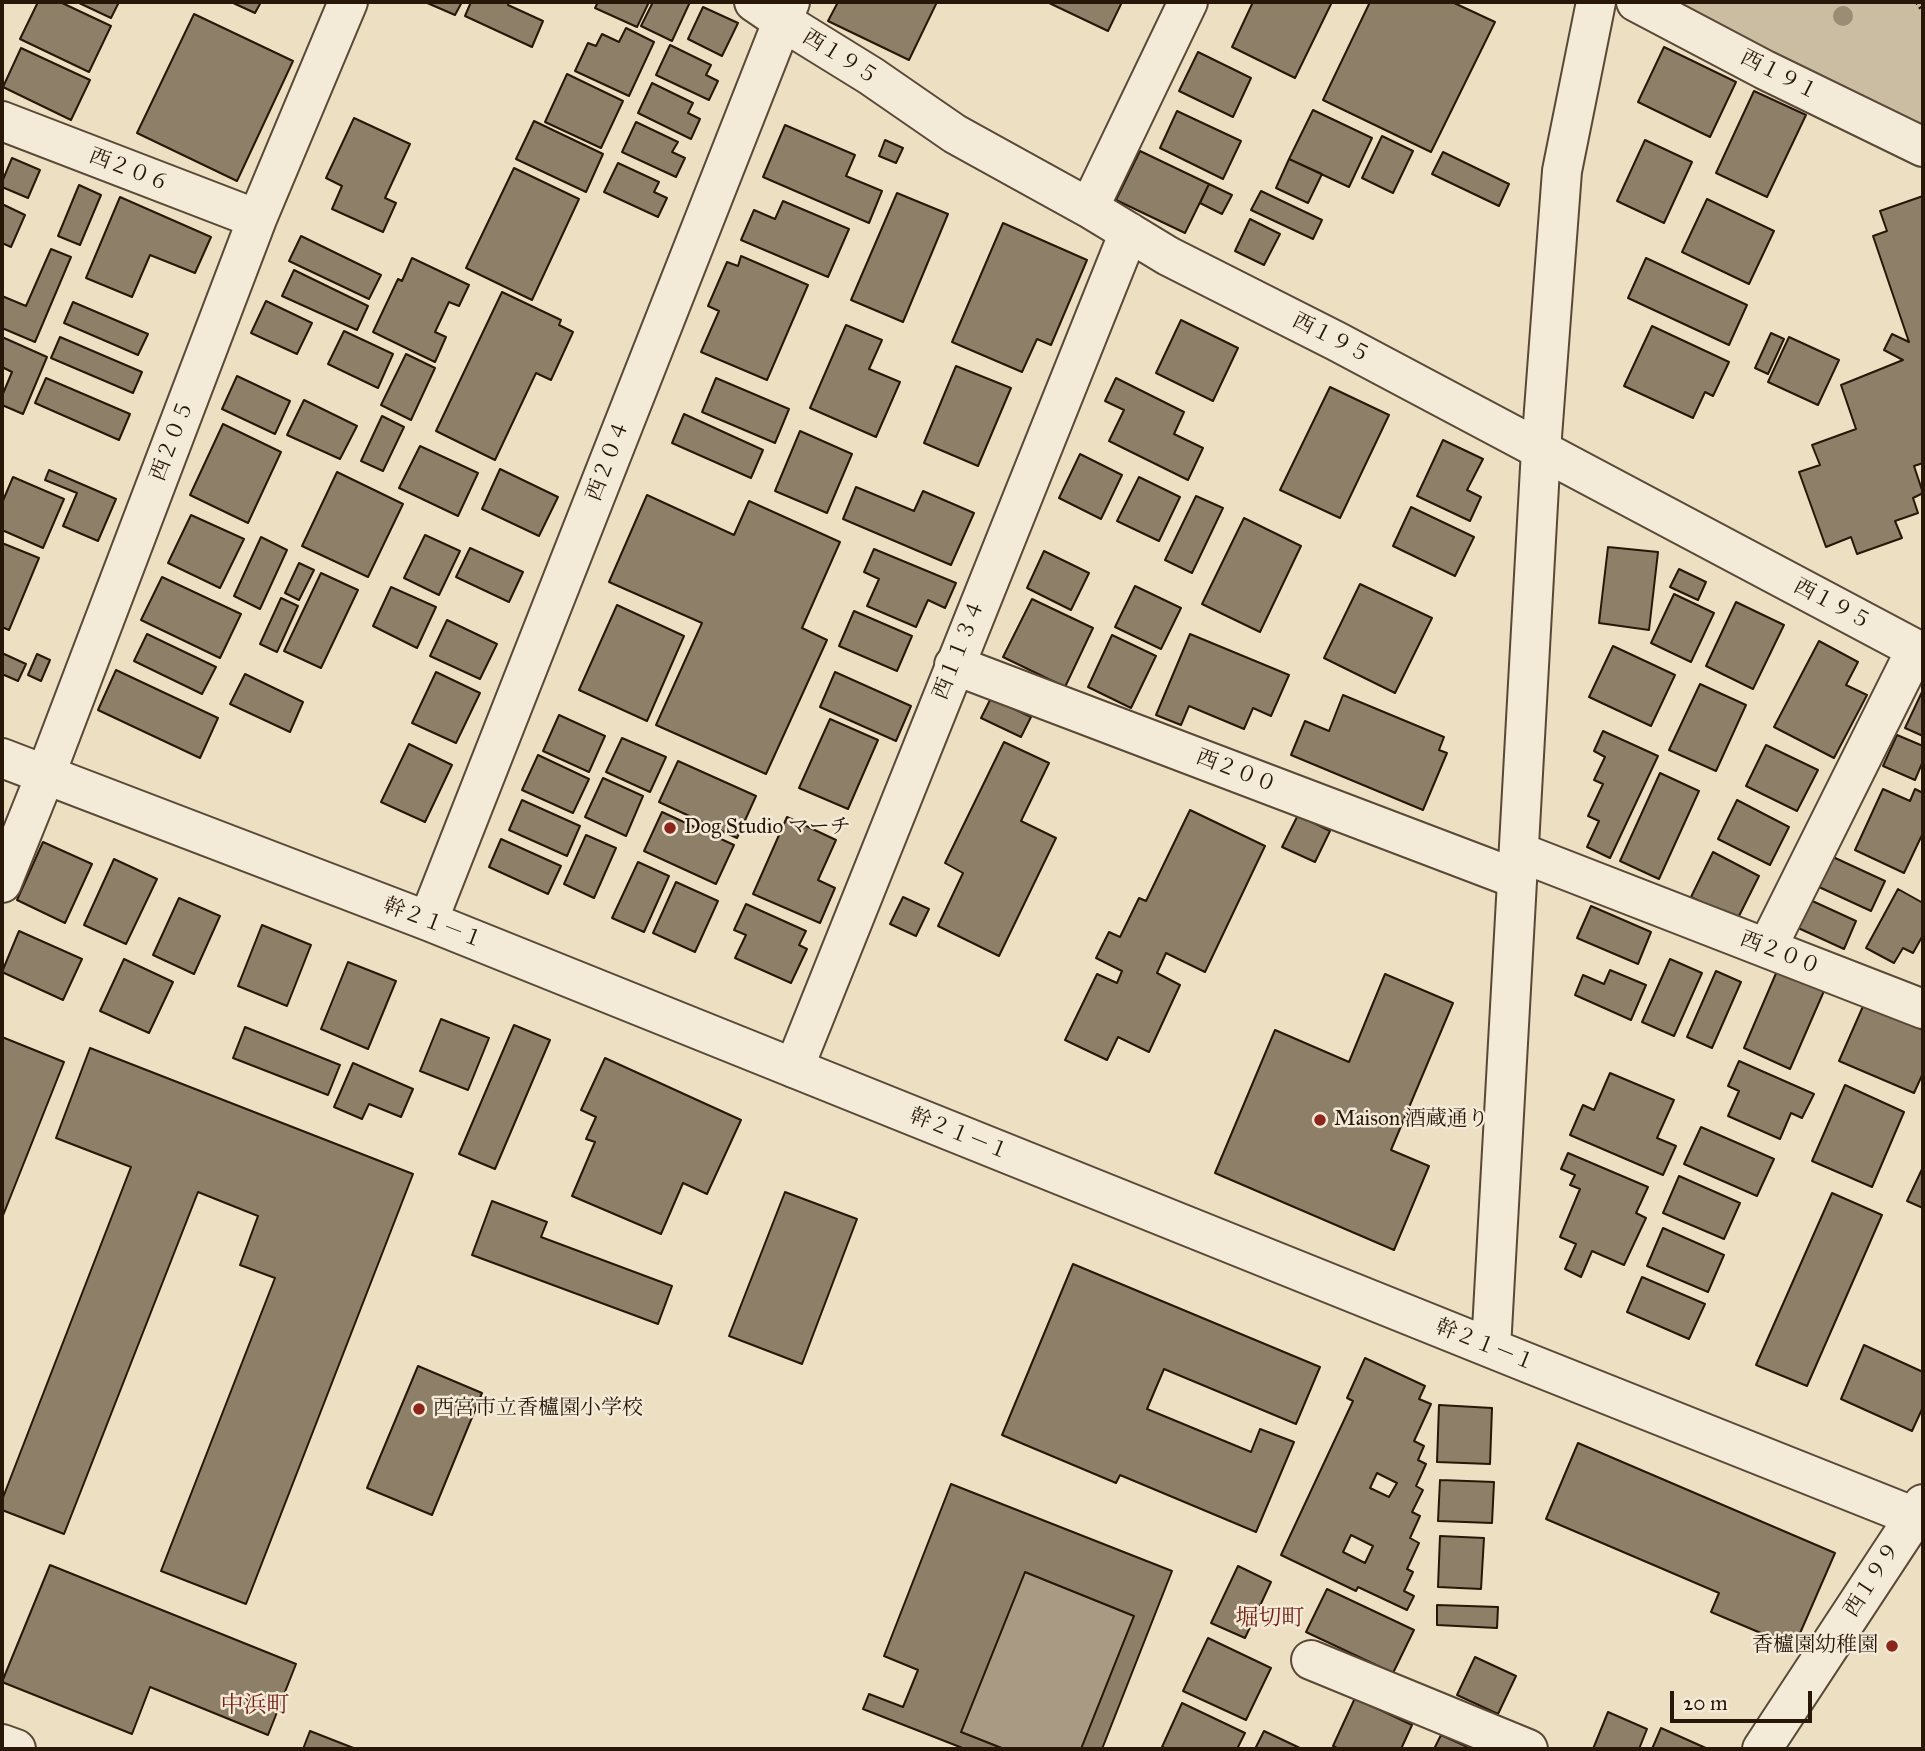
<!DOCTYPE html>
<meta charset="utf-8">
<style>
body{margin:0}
#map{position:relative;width:1925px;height:1751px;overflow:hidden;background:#ecdfc2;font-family:"IM FELL Great Primer",serif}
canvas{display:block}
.frame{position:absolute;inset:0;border:4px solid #281608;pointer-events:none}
.scale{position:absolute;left:1670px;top:1691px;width:142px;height:32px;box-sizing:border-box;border:4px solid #281608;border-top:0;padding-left:9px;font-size:21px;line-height:24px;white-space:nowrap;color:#281608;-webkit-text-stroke:5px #f3ead7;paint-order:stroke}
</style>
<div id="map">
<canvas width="1925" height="1751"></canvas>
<div class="frame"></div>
<div class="scale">20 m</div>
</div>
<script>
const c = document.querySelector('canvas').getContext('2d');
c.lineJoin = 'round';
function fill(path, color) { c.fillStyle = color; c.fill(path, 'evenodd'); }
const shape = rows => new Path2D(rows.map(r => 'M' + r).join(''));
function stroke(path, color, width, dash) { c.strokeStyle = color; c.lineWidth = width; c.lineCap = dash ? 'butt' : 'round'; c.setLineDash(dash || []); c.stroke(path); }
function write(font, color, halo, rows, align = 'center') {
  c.font = font + ' "IM FELL Great Primer","Noto Serif JP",serif'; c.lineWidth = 5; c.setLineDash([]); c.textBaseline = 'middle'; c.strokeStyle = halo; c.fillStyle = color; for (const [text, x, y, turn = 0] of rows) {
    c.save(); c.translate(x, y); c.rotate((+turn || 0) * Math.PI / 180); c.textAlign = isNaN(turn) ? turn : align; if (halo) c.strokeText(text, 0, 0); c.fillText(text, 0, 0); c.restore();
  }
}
fill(shape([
 [1668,2,1923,2,1923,126]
]), '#cbbda2');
const water = shape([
 [1025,1572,1134,1616,1081,1749,1004,1749,961,1732,1025,1572]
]);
fill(water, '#a99b83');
stroke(water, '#756652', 2);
const building = shape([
 [38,2,60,2,111,26,89,72,20,39,38,2],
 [77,2,119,2,111,18,77,2],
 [231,2,261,2,255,13,231,2],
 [425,2,462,2,455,15,425,2],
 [471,2,509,2,508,5,543,21,532,47,465,16,471,2],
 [598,2,649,2,637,27,595,8,598,2],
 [653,2,690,2,672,41,641,26,653,2],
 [838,2,937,2,909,60,828,21,838,2],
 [1047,2,1122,2,1108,31,1047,2],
 [1253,2,1332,2,1295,78,1232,47,1253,2],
 [1370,2,1452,2,1495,22,1431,152,1323,100,1370,2],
 [703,7,738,23,722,56,688,39,703,7],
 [194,14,293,61,237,181,137,133,194,14],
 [626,28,654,42,629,96,575,71,588,43,596,46,602,34,619,42,626,28],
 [670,45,711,65,706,75,718,81,709,100,656,75,670,45],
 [1664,47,1736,82,1710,137,1638,102,1664,47],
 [21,48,90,80,71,120,3,87,21,48],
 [1198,52,1251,78,1233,117,1179,91,1198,52],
 [567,74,623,101,601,148,545,122,567,74],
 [652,83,693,103,688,113,700,119,691,139,638,113,652,83],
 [1754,91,1806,115,1767,197,1716,173,1754,91],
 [1313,110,1372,138,1349,187,1289,159,1313,110],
 [1177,111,1241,141,1223,179,1160,148,1177,111],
 [354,118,410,144,385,198,396,203,383,232,332,209,342,186,326,178,354,118],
 [534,121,603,154,586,192,516,159,534,121],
 [636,122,678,142,672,152,685,158,676,177,622,152,636,122],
 [785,125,855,155,846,176,882,191,869,223,763,177,785,125],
 [1382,136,1413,151,1393,193,1362,178,1382,136],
 [885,140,903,148,896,163,879,156,885,140],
 [1645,140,1692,162,1664,223,1617,201,1645,140],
 [1140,151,1209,184,1185,233,1116,200,1140,151],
 [1443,152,1509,184,1499,206,1432,174,1443,152],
 [12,158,40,170,28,198,2,187,2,182,12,158],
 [1289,159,1322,174,1308,203,1276,188,1289,159],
 [618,163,659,182,654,192,667,198,658,217,604,192,618,163],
 [514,168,579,199,532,300,466,268,514,168],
 [1209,184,1232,195,1222,214,1200,203,1209,184],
 [79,185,101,195,80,245,58,236,79,185],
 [1261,191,1322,220,1313,239,1251,210,1261,191],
 [897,193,948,214,903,322,851,300,897,193],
 [1923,196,1923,463,1914,466,1923,493,1913,498,1918,513,1895,521,1902,538,1857,554,1851,537,1826,547,1799,472,1820,465,1812,445,1856,429,1841,385,1903,360,1884,350,1892,334,1909,342,1873,236,1887,231,1880,211,1923,196],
 [120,197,211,237,195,273,150,255,132,297,86,278,120,197],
 [1707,199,1774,231,1749,284,1682,252,1707,199],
 [783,201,849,229,828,277,741,240,754,210,775,219,783,201],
 [2,204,25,215,11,247,2,243,2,204],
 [1250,219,1280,234,1264,265,1235,251,1250,219],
 [1003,223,1087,260,1051,345,1037,339,1022,372,952,342,1003,223],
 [301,236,381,275,369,299,289,261,301,236],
 [51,249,71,257,35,342,2,328,2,296,26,306,51,249],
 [741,256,808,285,767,380,701,352,719,311,708,306,727,262,738,266,741,256],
 [412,258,469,285,459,306,449,302,435,332,446,337,435,362,373,332,398,279,402,281,412,258],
 [1646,258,1747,305,1729,345,1628,298,1646,258],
 [294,270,368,306,357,330,282,296,294,270],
 [502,292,561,320,559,325,573,332,551,380,536,373,495,460,436,431,502,292],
 [266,301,312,323,297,354,251,333,266,301],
 [73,302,148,334,138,355,64,323,73,302],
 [1181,320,1238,348,1213,401,1156,373,1181,320],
 [846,325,882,340,869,369,900,382,876,437,810,408,846,325],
 [1652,326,1729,362,1713,396,1705,392,1693,418,1624,386,1652,326],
 [344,331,393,354,378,388,328,364,344,331],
 [1771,333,1784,339,1768,374,1755,368,1771,333],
 [2,337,47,357,23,414,2,405,2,396,12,372,2,367,2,337],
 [60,337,142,372,133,393,51,358,60,337],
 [1789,337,1839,360,1818,405,1768,382,1789,337],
 [406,354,435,368,411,420,381,405,406,354],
 [956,366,1011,388,978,466,924,443,956,366],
 [237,376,290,401,275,434,222,409,237,376],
 [46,378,130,414,119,440,35,403,46,378],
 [716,378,789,409,775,443,702,412,716,378],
 [1116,378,1184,412,1174,434,1203,448,1188,480,1109,441,1124,410,1105,401,1116,378],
 [1330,387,1389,415,1340,518,1280,490,1330,387],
 [304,400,357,426,340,459,287,435,304,400],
 [684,414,763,450,751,478,672,443,684,414],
 [382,416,404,427,383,471,361,461,382,416],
 [223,424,281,452,248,523,190,495,223,424],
 [800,431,852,454,827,513,775,491,800,431],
 [1443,440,1483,459,1467,490,1481,497,1470,521,1417,496,1443,440],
 [420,446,478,473,458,516,399,488,420,446],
 [1080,454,1122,475,1101,519,1059,498,1080,454],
 [500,469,558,497,539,536,482,509,500,469],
 [49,470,116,499,98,541,63,526,77,493,45,480,49,470],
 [337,472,403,504,368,577,302,546,337,472],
 [13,477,64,499,43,548,2,530,2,503,13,477],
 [1139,477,1180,497,1159,541,1117,521,1139,477],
 [856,487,914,511,923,491,974,513,951,565,843,519,856,487],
 [647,495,734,535,749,501,840,542,802,628,827,640,766,774,656,725,702,623,609,582,647,495],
 [1196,496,1223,508,1192,573,1165,560,1196,496],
 [1411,507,1474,537,1455,576,1393,546,1411,507],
 [191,515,244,539,220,588,168,563,191,515],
 [1244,518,1301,546,1260,632,1202,604,1244,518],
 [425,535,460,551,439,595,404,578,425,535],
 [261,537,287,550,260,609,234,596,261,537],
 [2,543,39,558,9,630,2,627,2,543],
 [1608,547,1658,552,1649,630,1599,623,1608,547],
 [470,548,523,572,509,602,456,577,470,548],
 [874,549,956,583,945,608,928,600,916,627,867,606,879,579,864,572,874,549],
 [1044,551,1089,573,1071,610,1027,588,1044,551],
 [299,563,314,570,299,600,285,593,299,563],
 [1679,569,1706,582,1698,600,1670,587,1679,569],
 [321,573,358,590,321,668,284,651,321,573],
 [162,577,241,614,220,658,141,620,162,577],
 [1360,584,1432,618,1395,693,1324,658,1360,584],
 [1135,586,1181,608,1161,649,1115,627,1135,586],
 [391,587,436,607,417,648,373,626,391,587],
 [1674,594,1714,613,1691,662,1651,643,1674,594],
 [281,598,298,606,277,652,260,644,281,598],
 [1032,599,1093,628,1065,687,1003,657,1032,599],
 [1736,602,1784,625,1753,689,1706,666,1736,602],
 [617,605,684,636,647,721,579,690,617,605],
 [854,611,912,636,897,671,839,646,854,611],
 [447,620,497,644,480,679,430,656,447,620],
 [147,634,216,667,202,694,134,661,147,634],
 [1190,634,1289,675,1271,716,1253,708,1244,729,1189,706,1181,725,1156,715,1190,634],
 [1112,635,1156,656,1131,708,1088,687,1112,635],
 [1819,641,1858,662,1846,685,1867,695,1834,758,1774,727,1819,641],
 [1613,646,1675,675,1651,726,1589,697,1613,646],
 [2,653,26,664,18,681,2,674,2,653],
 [37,654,50,660,41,681,28,675,37,654],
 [116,670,218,718,200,758,98,710,116,670],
 [436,672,480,693,456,743,412,723,436,672],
 [835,672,911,706,896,741,820,707,835,672],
 [245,674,303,702,290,732,230,704,245,674],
 [1700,684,1746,705,1716,771,1669,750,1700,684],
 [1922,692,1923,693,1923,736,1905,728,1922,692],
 [1343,695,1444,737,1439,750,1447,753,1423,810,1291,755,1305,721,1329,731,1343,695],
 [991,698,1031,717,1021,737,981,718,991,698],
 [559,715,605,736,589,772,543,751,559,715],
 [830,719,878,740,848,809,799,788,830,719],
 [1603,731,1658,756,1610,858,1587,847,1599,821,1588,816,1603,784,1594,780,1605,757,1594,751,1603,731],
 [1897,735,1923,746,1923,761,1915,780,1883,766,1897,735],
 [622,738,666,757,650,792,606,772,622,738],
 [1004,742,1049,763,1021,821,1056,838,999,956,938,926,963,873,945,863,1004,742],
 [409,744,452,765,425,822,381,802,409,744],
 [1766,745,1818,770,1797,811,1746,786,1766,745],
 [538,755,589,779,573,813,522,790,538,755],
 [678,761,756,796,737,838,659,802,678,761],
 [1660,773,1699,791,1659,879,1620,861,1660,773],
 [603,778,643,796,626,836,585,817,603,778],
 [1883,789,1910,801,1915,789,1923,793,1923,835,1922,835,1904,873,1855,850,1883,789],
 [522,800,580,826,567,856,509,830,522,800],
 [1737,800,1789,827,1770,865,1718,839,1737,800],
 [1190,810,1265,846,1205,972,1166,953,1157,973,1180,985,1149,1052,1118,1037,1107,1060,1065,1040,1097,974,1117,983,1122,971,1096,958,1109,932,1120,937,1139,898,1146,901,1190,810],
 [662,812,734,845,716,884,644,851,662,812],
 [1298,815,1330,831,1315,862,1282,847,1298,815],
 [787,817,836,840,818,880,835,888,820,923,753,894,787,817],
 [586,835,616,848,594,898,564,884,586,835],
 [501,839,561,866,548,894,489,867,501,839],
 [43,842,92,864,65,923,17,900,43,842],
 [1713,852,1759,876,1737,920,1691,897,1713,852],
 [1833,857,1885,881,1871,911,1819,887,1833,857],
 [114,859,157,879,126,944,84,925,114,859],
 [638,862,669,876,644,932,612,918,638,862],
 [676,882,718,901,695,952,653,933,676,882],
 [1898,889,1923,903,1923,935,1913,953,1903,948,1894,963,1866,948,1898,889],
 [903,897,929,909,916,936,890,924,903,897],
 [179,898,220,916,194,974,153,955,179,898],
 [1808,899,1856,921,1844,949,1796,927,1808,899],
 [746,904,806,931,799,945,807,949,791,983,735,958,746,935,734,930,746,904],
 [1591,906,1651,932,1638,964,1577,938,1591,906],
 [262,925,311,945,287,1006,238,986,262,925],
 [19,931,82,959,63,1000,2,972,19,931],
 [124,959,173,982,149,1033,100,1011,124,959],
 [1670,959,1702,973,1674,1036,1642,1022,1670,959],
 [348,962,396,981,368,1049,321,1029,348,962],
 [1610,970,1646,985,1631,1020,1575,995,1583,975,1604,984,1610,970],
 [1716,971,1741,982,1712,1048,1687,1037,1716,971],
 [1777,971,1824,991,1790,1069,1744,1048,1777,971],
 [1385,974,1453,1003,1391,1150,1429,1166,1394,1250,1215,1173,1275,1030,1349,1062,1385,974],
 [1864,1004,1923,1030,1923,1073,1914,1093,1839,1061,1864,1004],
 [441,1019,489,1038,468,1090,420,1071,441,1019],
 [514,1025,550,1040,495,1169,459,1154,514,1025],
 [245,1027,340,1065,328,1095,233,1058,245,1027],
 [2,1037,64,1062,2,1218,2,1037],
 [90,1048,413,1174,246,1604,161,1571,275,1278,240,1265,258,1216,198,1192,64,1534,2,1510,2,1500,131,1167,56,1138,90,1048],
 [605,1058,741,1120,707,1194,683,1183,661,1234,572,1196,595,1142,586,1139,596,1117,581,1110,605,1058],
 [1739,1061,1814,1094,1802,1118,1791,1113,1780,1139,1728,1116,1739,1091,1728,1086,1739,1061],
 [353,1063,413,1089,401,1117,369,1104,362,1119,334,1107,353,1063],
 [1610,1073,1674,1100,1657,1138,1676,1146,1663,1175,1570,1135,1583,1105,1594,1110,1610,1073],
 [1845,1085,1904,1112,1872,1187,1812,1161,1845,1085],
 [1701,1127,1774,1159,1757,1196,1684,1164,1701,1127],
 [1568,1153,1648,1187,1636,1213,1646,1218,1624,1265,1592,1251,1581,1277,1565,1269,1576,1244,1560,1237,1580,1189,1570,1185,1575,1175,1561,1169,1568,1153],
 [1923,1167,1923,1208,1907,1201,1923,1167],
 [1679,1176,1740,1203,1724,1239,1663,1213,1679,1176],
 [785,1192,857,1219,802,1364,729,1336,785,1192],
 [1832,1193,1882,1215,1807,1386,1756,1365,1832,1193],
 [492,1201,547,1222,541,1237,672,1286,658,1324,472,1255,492,1201],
 [1663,1228,1724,1255,1708,1292,1647,1266,1663,1228],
 [1073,1264,1320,1367,1296,1424,1164,1369,1147,1409,1251,1452,1260,1429,1294,1442,1256,1532,1120,1475,1116,1483,1002,1435,1073,1264],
 [1642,1277,1705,1304,1689,1339,1627,1312,1642,1277],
 [1864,1345,1923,1372,1923,1407,1912,1431,1841,1399,1864,1345],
 [1365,1358,1425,1386,1419,1399,1431,1404,1414,1441,1424,1446,1418,1460,1426,1464,1416,1486,1423,1490,1412,1512,1420,1516,1410,1538,1419,1543,1407,1569,1413,1572,1404,1591,1414,1596,1407,1610,1358,1587,1356,1591,1281,1555,1353,1401,1347,1398,1365,1358],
 [1377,1473,1397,1483,1389,1497,1370,1488,1377,1473],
 [1351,1535,1373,1546,1365,1563,1343,1552,1351,1535],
 [418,1366,482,1393,432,1515,367,1488,418,1366],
 [1439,1405,1492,1408,1490,1464,1437,1462,1439,1405],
 [1578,1443,1835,1553,1794,1647,1711,1612,1719,1593,1546,1519,1578,1443],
 [1440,1480,1494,1482,1492,1523,1438,1521,1440,1480],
 [951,1484,1172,1571,1102,1749,1081,1749,1134,1616,1025,1572,961,1732,1004,1749,965,1749,863,1709,869,1694,903,1707,918,1670,884,1656,951,1484],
 [1440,1536,1484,1538,1481,1589,1438,1587,1440,1536],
 [50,1565,296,1664,268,1735,150,1687,132,1734,2,1682,50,1565],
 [1238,1566,1271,1582,1245,1638,1211,1623,1238,1566],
 [1327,1589,1414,1630,1393,1673,1306,1632,1327,1589],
 [1437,1605,1498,1607,1497,1628,1437,1625,1437,1605],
 [1208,1638,1271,1668,1246,1720,1183,1691,1208,1638],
 [1475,1657,1516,1676,1498,1714,1457,1695,1475,1657],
 [1355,1698,1412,1725,1401,1749,1339,1749,1333,1746,1355,1698],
 [1182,1703,1245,1733,1237,1749,1167,1749,1162,1747,1182,1703],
 [1608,1712,1647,1729,1639,1749,1593,1749,1608,1712],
 [1661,1728,1708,1749,1652,1749,1661,1728],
 [310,1731,356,1749,303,1749,310,1731],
 [1264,1731,1302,1749,1255,1749,1264,1731],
 [1441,1735,1472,1749,1434,1749,1441,1735]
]);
fill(building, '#8e7f69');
stroke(building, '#281608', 2);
const minor = shape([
 [754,2,782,21,871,76,955,134,1089,208,1168,256,1336,341,1923,653],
 [1636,2,1765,70,1923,147],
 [2,121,257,219],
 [1089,208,1188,2],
 [954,665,1517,879],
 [1519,852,1923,1009],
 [2,883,45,776,257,219,348,2],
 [1767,948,1916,649],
 [794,1068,1129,232],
 [1311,1660,1528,1749],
 [2,1744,16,1749],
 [1762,1749,1923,1504]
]);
const tertiary = shape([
 [2,758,428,921,1528,1363,1915,1517],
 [428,921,790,2],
 [1491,1348,1541,450,1562,171,1596,2]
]);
stroke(minor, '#594836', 42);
stroke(tertiary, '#594836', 42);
stroke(shape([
 [1917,2,1923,11]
]), '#281608', 4.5, [2, 3.5]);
stroke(minor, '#f3ead7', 38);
stroke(tertiary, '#f3ead7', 38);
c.fillStyle = '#9b8c75';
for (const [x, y] of [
 [1843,16]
]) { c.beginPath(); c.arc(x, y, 10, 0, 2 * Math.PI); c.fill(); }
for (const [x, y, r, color] of [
 [670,828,7,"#8f2418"],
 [1320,1120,7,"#8f2418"],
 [419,1409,7,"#8f2418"],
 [1892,1646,7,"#8f2418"]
]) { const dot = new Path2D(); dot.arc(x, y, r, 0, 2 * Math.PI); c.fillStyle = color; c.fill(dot); stroke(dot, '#f3ead7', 2.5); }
write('21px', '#281608', '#f3ead7', [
 ["西１９５",840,58,32],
 ["西１９１",1779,76,27],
 ["西２０６",129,171,21],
 ["西１９５",1331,339,27],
 ["西２０５",173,441,-69],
 ["西２０４",609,461,-69],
 ["西１９５",1832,605,28],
 ["西１１３４",960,650,-68],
 ["西２００",1236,772,21],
 ["幹２１－１",433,924,21],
 ["西２００",1780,954,21],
 ["幹２１－１",959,1135,22],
 ["幹２１－１",1485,1346,22],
 ["西１９９",1873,1580,-57]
]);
write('21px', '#281608', '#f3ead7', [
 ["Dog Studio マーチ",684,828],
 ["Maison 酒蔵通り",1334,1120],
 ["西宮市立香櫨園小学校",433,1409],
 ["香櫨園幼稚園",1878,1646,"right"]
], 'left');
write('23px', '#7a1f14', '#f3ead7', [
 ["堀切町",1270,1619],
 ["中浜町",255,1706]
]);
</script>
